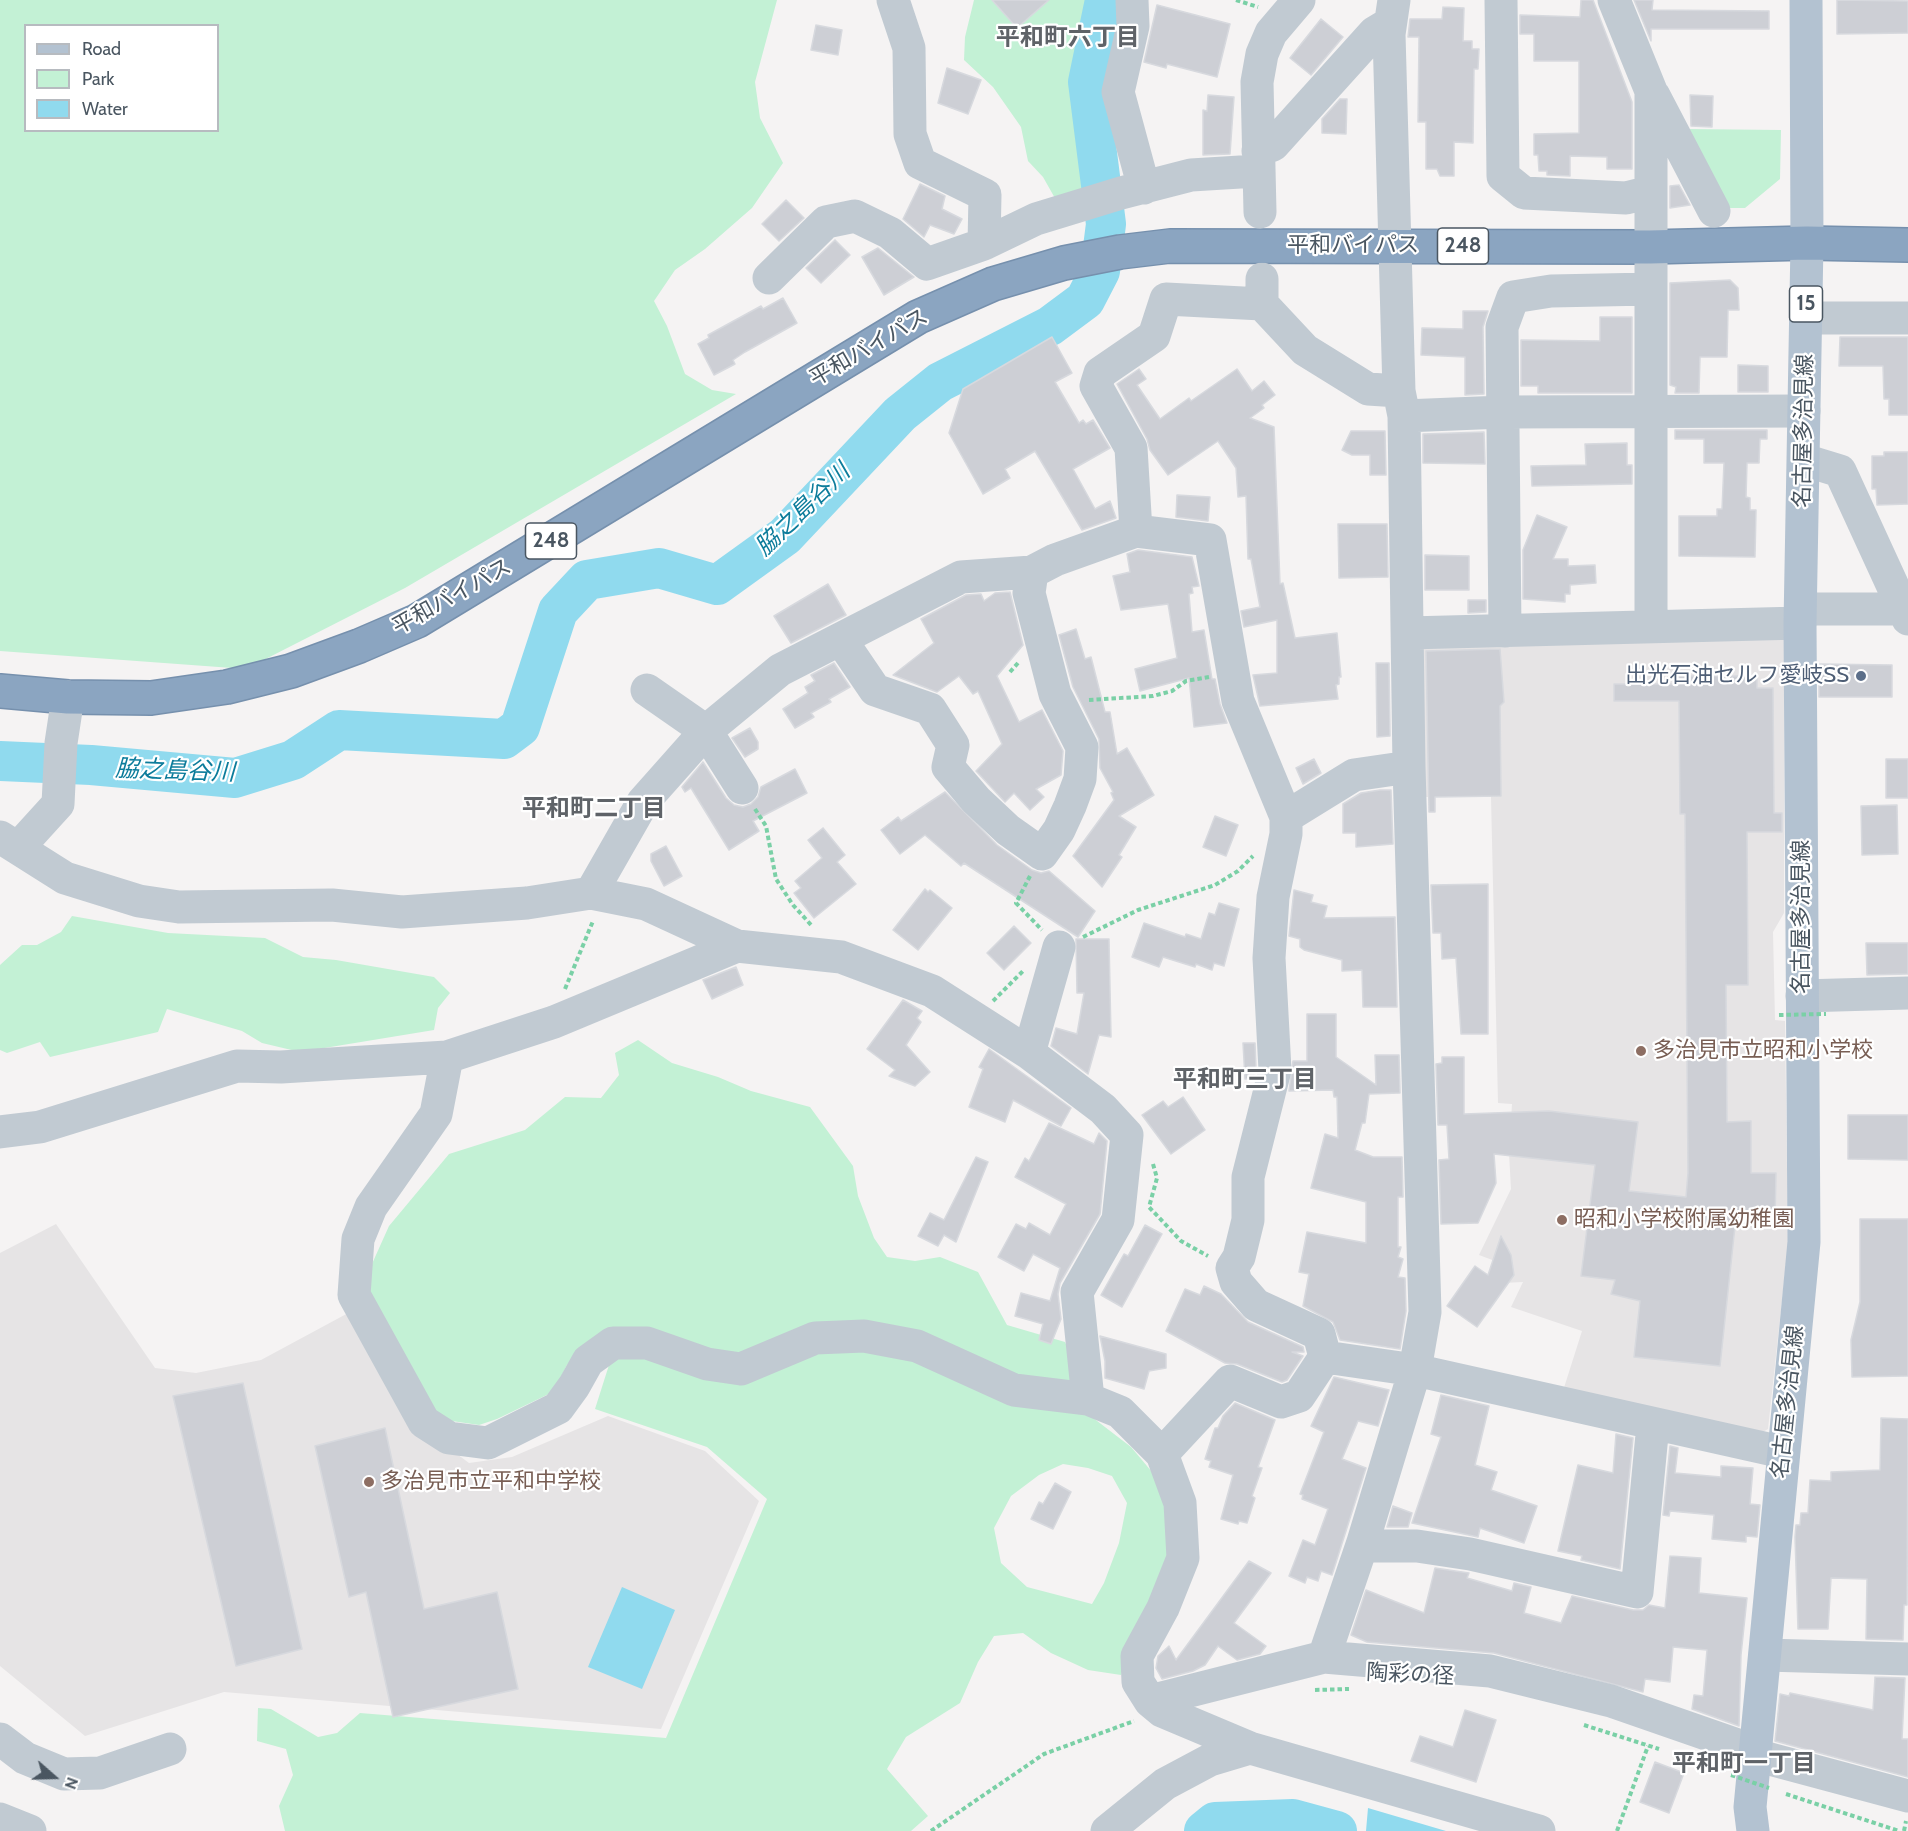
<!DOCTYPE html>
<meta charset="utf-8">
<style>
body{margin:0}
#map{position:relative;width:1908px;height:1831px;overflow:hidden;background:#f5f3f3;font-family:Cabin,sans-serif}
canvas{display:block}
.legend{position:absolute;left:24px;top:24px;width:195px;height:108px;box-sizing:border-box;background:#fff;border:2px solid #b7bbc0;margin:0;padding:8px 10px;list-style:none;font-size:18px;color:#4a5661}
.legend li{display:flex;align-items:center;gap:12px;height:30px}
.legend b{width:30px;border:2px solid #b7bbc0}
.north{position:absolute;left:24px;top:1747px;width:60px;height:60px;-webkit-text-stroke:4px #fff;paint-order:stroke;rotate:110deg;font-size:16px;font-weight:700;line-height:24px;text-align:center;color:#4a5661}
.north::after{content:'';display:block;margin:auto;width:21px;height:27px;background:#4a5661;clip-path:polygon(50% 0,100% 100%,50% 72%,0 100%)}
</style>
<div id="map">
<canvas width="1908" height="1831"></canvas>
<ul class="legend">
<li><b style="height:8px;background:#b3c2d1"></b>Road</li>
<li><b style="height:16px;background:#c3f1d5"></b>Park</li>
<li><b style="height:16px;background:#90daee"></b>Water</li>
</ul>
<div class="north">N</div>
</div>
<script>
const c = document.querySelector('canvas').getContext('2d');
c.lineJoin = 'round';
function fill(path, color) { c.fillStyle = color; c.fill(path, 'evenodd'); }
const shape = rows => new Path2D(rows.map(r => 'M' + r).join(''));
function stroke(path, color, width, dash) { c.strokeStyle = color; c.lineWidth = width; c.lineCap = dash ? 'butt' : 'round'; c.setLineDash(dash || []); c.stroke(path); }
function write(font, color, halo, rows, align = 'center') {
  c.font = font + ' Cabin,"Noto Sans JP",sans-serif'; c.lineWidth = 4.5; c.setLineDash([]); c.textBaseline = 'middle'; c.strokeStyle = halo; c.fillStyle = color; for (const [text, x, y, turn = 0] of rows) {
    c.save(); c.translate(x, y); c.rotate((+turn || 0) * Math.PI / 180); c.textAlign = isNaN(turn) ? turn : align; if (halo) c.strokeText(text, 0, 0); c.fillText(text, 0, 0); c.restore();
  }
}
fill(shape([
 [1784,630,1784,913,1773,932,1775,1020,1785,1021,1788,1245,1768,1429,1761,1433,1562,1394,1582,1331,1511,1307,1523,1282,1503,1283,1503,1264,1479,1255,1511,1189,1509,1153,1512,1104,1498,1103,1491,797,1423,797,1419,651,1430,643],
 [56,1224,155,1368,196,1373,261,1360,350,1312,421,1427,469,1463,512,1457,608,1416,705,1451,759,1501,661,1729,224,1692,85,1736,0,1666,0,1253]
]), '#e6e4e5');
fill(shape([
 [0,0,777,0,755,82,760,118,783,163,752,208,705,249,675,270,654,301,667,326,685,374,712,390,736,394,405,588,246,669,0,651],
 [26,26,218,26,218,130,26,130],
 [974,0,1090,0,1075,82,1089,187,1056,200,1043,177,1028,161,1021,127,993,87,964,60,965,37],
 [1687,129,1781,130,1780,179,1745,208,1722,208],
 [72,916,168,933,265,938,303,957,336,960,434,977,450,993,438,1008,434,1030,300,1052,262,1043,242,1031,167,1009,158,1032,50,1057,40,1042,7,1053,0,1050,0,965,22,945,37,945,61,932],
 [638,1040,672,1063,718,1077,751,1091,810,1107,853,1166,858,1196,874,1238,887,1257,915,1261,940,1257,978,1272,1007,1325,1065,1342,1076,1366,1075,1404,1131,1447,1163,1485,1174,1527,1167,1570,1130,1641,1121,1675,1088,1670,1051,1653,1023,1633,994,1636,978,1662,960,1703,906,1737,887,1769,928,1816,911,1831,285,1831,279,1806,293,1775,286,1749,257,1741,258,1708,271,1709,318,1737,337,1733,360,1713,666,1738,767,1499,707,1447,595,1409,609,1365,597,1338,567,1365,553,1392,497,1419,479,1425,452,1421,431,1411,367,1300,367,1275,389,1226,449,1154,525,1130,565,1097,601,1098,619,1075,615,1053],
 [1063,1464,1088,1468,1112,1476,1127,1503,1119,1543,1104,1583,1092,1604,1027,1587,1001,1563,994,1528,1011,1496,1039,1475]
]), '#c3f1d5');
fill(shape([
 [622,1587,675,1610,642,1689,588,1667],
 [1368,1808,1446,1831,1366,1831]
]), '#90daee');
stroke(shape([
 [0,761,91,765,235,778,293,760,339,730,504,739,520,727,558,611,587,580,659,568,717,585,785,536,900,414,940,382,1050,326,1085,300,1100,271,1106,224,1088,82,1105,0],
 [1204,1831,1215,1822,1293,1819,1337,1831]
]), '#90daee', 40);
const building = shape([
 [992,0,1049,0,1017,28,992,0],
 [1581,0,1593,0,1632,102,1632,169,1607,169,1607,157,1570,156,1570,176,1547,175,1547,171,1539,171,1538,155,1534,155,1534,134,1579,133,1579,61,1534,61,1534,34,1520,34,1520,15,1580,17,1581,0],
 [1634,0,1653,0,1652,10,1769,11,1769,29,1651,29,1651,41,1634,0],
 [1837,0,1908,1,1908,33,1837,34,1837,0],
 [1157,5,1230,24,1217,77,1167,64,1166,68,1144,62,1157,5],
 [1443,7,1464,8,1463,41,1472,41,1472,49,1479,49,1478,69,1474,69,1473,143,1454,142,1454,176,1440,176,1437,169,1426,169,1426,122,1418,122,1419,37,1408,37,1410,19,1442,19,1443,7],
 [1321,19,1343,37,1311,75,1290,58,1321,19],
 [816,25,842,30,838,55,811,50,816,25],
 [947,68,981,80,968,114,938,103,947,68],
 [1208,95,1234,97,1230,154,1203,155,1203,110,1207,111,1208,95],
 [1690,95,1713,96,1712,127,1691,126,1690,95],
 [1340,99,1347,99,1346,134,1322,133,1322,119,1340,99],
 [920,184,945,196,942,209,962,219,954,234,930,225,924,237,903,219,920,184],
 [1679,185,1690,205,1670,208,1670,186,1679,185],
 [786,200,804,218,779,241,762,224,786,200],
 [835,240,850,255,821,283,806,268,835,240],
 [878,248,914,277,884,295,862,257,878,248],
 [1730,280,1738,288,1739,310,1728,310,1727,357,1700,357,1699,393,1675,393,1676,387,1670,385,1670,283,1730,280],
 [783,298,797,323,745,352,733,360,735,364,714,375,698,344,709,338,708,335,761,306,763,309,783,298],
 [1463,311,1488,311,1483,327,1484,394,1465,395,1465,357,1421,355,1422,328,1463,329,1463,311],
 [1600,317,1632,317,1632,393,1538,393,1538,386,1521,386,1521,340,1600,341,1600,317],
 [1052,337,1072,373,1055,382,1079,423,1083,420,1086,424,1093,420,1110,448,1073,469,1095,509,1110,501,1116,518,1082,530,1035,451,1005,469,1010,478,983,494,949,433,963,389,1052,337],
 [1840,337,1908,337,1908,415,1889,415,1889,399,1884,399,1883,366,1839,366,1840,337],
 [1738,365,1768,366,1768,392,1738,392,1738,365],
 [1139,369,1146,379,1137,385,1160,419,1189,398,1191,401,1237,369,1252,391,1264,381,1275,395,1262,405,1264,408,1250,418,1274,427,1280,584,1283,583,1295,638,1337,633,1341,677,1339,677,1339,684,1336,685,1338,699,1260,706,1253,675,1277,673,1277,620,1244,627,1241,611,1260,607,1251,559,1248,559,1246,496,1238,497,1236,468,1218,441,1168,475,1150,450,1147,439,1117,384,1139,369],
 [1675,430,1767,430,1767,439,1760,439,1759,463,1747,463,1746,497,1750,498,1750,510,1756,510,1755,557,1679,556,1679,516,1717,516,1717,509,1722,509,1724,463,1704,463,1704,439,1675,439,1675,430],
 [1351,431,1385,431,1386,475,1370,475,1370,455,1352,455,1342,450,1351,431],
 [1484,432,1485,464,1423,463,1423,434,1484,432],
 [1627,443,1627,465,1632,465,1632,484,1532,486,1531,466,1586,465,1585,444,1627,443],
 [1884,452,1908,452,1908,504,1877,505,1876,489,1872,489,1872,456,1884,456,1884,452],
 [1177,495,1210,497,1208,521,1176,517,1177,495],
 [1537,515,1567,527,1553,559,1568,559,1568,566,1595,565,1596,583,1570,585,1570,594,1565,594,1565,602,1523,599,1523,550,1537,515],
 [1338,524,1387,524,1388,577,1339,578,1338,524],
 [1138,550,1192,557,1199,586,1192,587,1193,593,1189,594,1192,632,1204,630,1212,679,1215,679,1220,704,1227,723,1194,727,1189,678,1140,691,1135,669,1177,658,1168,604,1121,610,1113,576,1130,572,1127,554,1138,550],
 [1425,555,1469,556,1469,590,1425,590,1425,555],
 [828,584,846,615,791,643,774,616,828,584],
 [1010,592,1023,645,997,676,1019,722,1042,710,1063,751,1061,775,1036,789,1044,797,1030,810,1014,793,1005,802,976,771,1002,744,978,691,973,694,959,676,937,692,893,675,934,643,921,619,966,595,981,594,984,601,995,593,1010,592],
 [1468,600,1486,600,1486,612,1468,613,1468,600],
 [1076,629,1085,659,1091,657,1105,712,1110,712,1117,754,1127,748,1154,795,1119,816,1136,827,1119,855,1122,857,1102,887,1073,856,1114,800,1111,793,1113,792,1100,768,1099,739,1073,687,1059,635,1076,629],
 [1500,649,1504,702,1500,706,1501,796,1435,797,1435,812,1429,812,1426,651,1500,649],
 [834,663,850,687,829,699,831,702,811,713,814,717,795,728,783,709,808,693,805,687,815,681,811,675,834,663],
 [1376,663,1389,663,1390,736,1377,737,1376,663],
 [1819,664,1892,665,1892,697,1819,697,1819,664],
 [1679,676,1757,676,1757,688,1773,688,1774,813,1782,813,1782,832,1747,832,1748,985,1726,985,1727,1122,1751,1121,1751,1173,1776,1173,1775,1221,1736,1217,1720,1366,1634,1357,1640,1301,1611,1294,1615,1280,1581,1276,1595,1165,1494,1154,1496,1183,1478,1223,1441,1224,1439,1160,1449,1159,1447,1125,1438,1125,1436,1064,1442,1063,1442,1057,1464,1057,1464,1114,1549,1111,1638,1122,1629,1191,1686,1197,1688,1173,1685,814,1680,814,1679,701,1614,701,1614,684,1679,684,1679,676],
 [750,728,758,742,758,749,745,757,732,738,750,728],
 [1314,759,1321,773,1303,784,1296,768,1314,759],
 [1886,759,1908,759,1908,798,1886,798,1886,759],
 [703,762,726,798,734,805,743,807,751,804,758,797,761,787,795,769,807,793,753,821,759,831,729,850,691,788,685,792,682,787,703,762],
 [1380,790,1391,790,1393,844,1356,847,1356,833,1343,833,1343,804,1361,793,1380,790],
 [945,792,997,845,1032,870,1041,873,1049,871,1095,911,1078,937,964,863,961,866,925,835,900,854,881,830,898,817,901,821,945,792],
 [1897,805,1898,854,1862,855,1861,806,1897,805],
 [1215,816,1238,825,1226,856,1203,847,1215,816],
 [823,828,845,855,837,862,856,884,814,918,794,893,801,888,795,881,822,858,808,840,823,828],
 [666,846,682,876,664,886,651,861,651,854,666,846],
 [1488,884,1488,1034,1461,1034,1456,958,1442,959,1441,933,1433,933,1431,885,1488,884],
 [925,889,928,892,930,890,952,908,918,950,893,930,925,889],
 [1294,890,1313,895,1311,902,1327,906,1324,918,1395,917,1397,1007,1363,1007,1362,970,1342,971,1342,960,1304,950,1300,947,1300,939,1289,936,1294,890],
 [1219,903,1239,909,1224,966,1214,963,1212,970,1196,964,1195,967,1163,957,1159,967,1132,957,1144,923,1185,937,1186,934,1201,939,1209,913,1215,915,1219,903],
 [1014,926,1031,943,1004,970,987,953,1014,926],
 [1076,939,1109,939,1111,1037,1099,1035,1088,1074,1051,1046,1056,1028,1077,1034,1084,993,1077,993,1076,939],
 [1866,943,1908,943,1908,974,1867,975,1866,943],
 [736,967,743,985,712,999,703,980,736,967],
 [903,1000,922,1011,917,1018,921,1022,906,1045,930,1072,915,1086,889,1076,895,1070,867,1049,903,1000],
 [1307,1014,1336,1014,1336,1057,1376,1085,1375,1055,1399,1055,1400,1093,1369,1094,1365,1123,1362,1123,1355,1150,1373,1157,1402,1157,1403,1197,1398,1197,1398,1247,1401,1247,1398,1257,1403,1259,1398,1277,1405,1278,1406,1311,1400,1349,1340,1340,1333,1322,1303,1306,1309,1274,1299,1272,1307,1232,1366,1243,1366,1202,1311,1188,1325,1134,1338,1138,1337,1097,1334,1097,1333,1090,1289,1091,1293,1061,1307,1061,1307,1014],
 [1243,1043,1255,1043,1256,1068,1254,1078,1245,1079,1243,1043],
 [989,1049,1071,1108,1061,1126,1013,1100,1005,1122,969,1107,983,1069,979,1067,989,1049],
 [1183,1097,1205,1130,1171,1154,1142,1115,1163,1101,1168,1107,1183,1097],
 [1848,1115,1908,1115,1908,1160,1848,1159,1848,1115],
 [1049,1123,1094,1144,1099,1133,1107,1141,1100,1214,1060,1283,1058,1294,1061,1319,1051,1344,1039,1340,1043,1324,1015,1316,1021,1293,1050,1301,1060,1268,1033,1254,1024,1271,998,1257,1016,1224,1026,1229,1029,1223,1050,1235,1066,1204,1015,1177,1025,1158,1029,1161,1049,1123],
 [976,1157,988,1162,956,1242,944,1235,938,1246,918,1236,930,1213,944,1220,976,1157],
 [1860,1219,1908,1219,1908,1376,1852,1377,1851,1340,1860,1302,1860,1219],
 [1145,1225,1162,1234,1122,1307,1101,1295,1124,1254,1128,1256,1145,1225],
 [1501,1236,1511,1255,1514,1275,1477,1327,1447,1306,1475,1266,1488,1275,1501,1236],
 [1204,1286,1221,1294,1248,1322,1303,1347,1304,1352,1292,1352,1303,1356,1287,1380,1282,1382,1237,1364,1225,1363,1166,1331,1185,1289,1200,1295,1204,1286],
 [1100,1336,1166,1354,1166,1368,1149,1371,1144,1389,1105,1378,1105,1361,1100,1336],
 [1334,1377,1389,1390,1378,1426,1358,1421,1342,1459,1366,1468,1332,1575,1321,1571,1318,1581,1307,1577,1305,1583,1289,1576,1303,1540,1315,1545,1328,1509,1302,1499,1303,1495,1300,1494,1324,1432,1311,1426,1334,1377],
 [243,1383,302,1649,236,1666,173,1396,243,1383],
 [1441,1395,1489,1406,1475,1465,1497,1472,1491,1490,1537,1506,1524,1543,1480,1528,1478,1537,1412,1523,1441,1437,1431,1434,1441,1395],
 [1235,1403,1275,1420,1258,1467,1262,1468,1252,1496,1255,1498,1247,1523,1239,1521,1238,1524,1221,1519,1233,1475,1209,1467,1211,1461,1205,1459,1215,1428,1218,1428,1223,1416,1235,1403],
 [1881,1418,1908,1419,1907,1605,1904,1605,1903,1640,1866,1639,1867,1579,1831,1578,1828,1629,1798,1629,1795,1537,1796,1525,1800,1525,1801,1513,1808,1513,1810,1480,1831,1481,1831,1472,1880,1470,1881,1418],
 [385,1428,424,1609,497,1592,518,1689,393,1717,366,1592,349,1597,315,1446,385,1428],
 [1616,1434,1633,1438,1620,1569,1581,1560,1582,1556,1558,1551,1578,1465,1613,1473,1616,1434],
 [1670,1446,1678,1448,1675,1473,1721,1477,1721,1466,1753,1468,1750,1504,1760,1505,1757,1537,1746,1536,1746,1542,1712,1539,1714,1515,1670,1511,1669,1516,1663,1515,1670,1446],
 [1055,1483,1071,1492,1053,1529,1031,1519,1039,1502,1043,1504,1055,1483],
 [1393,1506,1412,1513,1408,1527,1387,1527,1393,1506],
 [1670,1556,1701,1558,1699,1593,1747,1598,1741,1655,1739,1726,1692,1709,1694,1695,1703,1696,1707,1650,1673,1647,1670,1682,1645,1679,1643,1692,1494,1653,1367,1642,1351,1635,1366,1590,1424,1613,1435,1568,1469,1573,1467,1578,1512,1591,1514,1583,1531,1587,1524,1613,1561,1623,1572,1596,1633,1610,1643,1610,1649,1605,1665,1608,1670,1556],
 [1249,1561,1271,1573,1234,1623,1266,1646,1260,1654,1237,1660,1218,1646,1205,1665,1193,1671,1162,1679,1156,1668,1158,1656,1169,1646,1176,1660,1249,1561],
 [1875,1677,1905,1678,1902,1739,1908,1739,1908,1777,1775,1741,1780,1694,1789,1696,1790,1693,1873,1710,1875,1677],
 [1465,1710,1496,1720,1476,1782,1411,1761,1420,1736,1453,1747,1465,1710],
 [1655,1762,1684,1773,1669,1813,1640,1802,1655,1762]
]);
fill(building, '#cdcfd5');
stroke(building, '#d7d9de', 1.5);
const highway = shape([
 [0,691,68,697,151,698,227,687,291,671,359,646,417,621,918,317,993,284,1064,263,1120,252,1170,246,1650,247,1807,243,1908,245]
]);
stroke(highway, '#7690ad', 36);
stroke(shape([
 [1236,0,1258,7],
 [1010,672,1018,663],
 [1089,700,1153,696,1172,691,1186,681,1209,677],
 [755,809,766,826,776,879,793,905,812,926],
 [1030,876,1016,903,1042,930],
 [1083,937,1138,910,1215,885,1238,871,1253,856],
 [565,989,593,921],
 [993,1001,1024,970],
 [1153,1164,1157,1178,1149,1207,1181,1241,1208,1256],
 [1315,1690,1349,1689],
 [1584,1725,1659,1749],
 [1786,1794,1899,1831],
 [931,1831,1044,1754,1134,1721],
 [1617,1831,1648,1746],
 [1904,1831,1906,1821]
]), '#7ad0a6', 4, [4.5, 3]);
stroke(shape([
 [893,0,909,48,910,134,920,163,985,195,984,244],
 [1132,0,1133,26,1118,92,1144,188],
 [1501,0,1503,176,1524,193,1626,198,1650,192],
 [1614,0,1651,91,1651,626],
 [1654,96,1714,211],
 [1258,151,1273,145,1374,33,1389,24],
 [1260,212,1257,82,1262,54,1271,33,1299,0],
 [769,278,826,222,855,216,890,233,927,264,984,244,1036,219,1121,193,1191,175,1257,171],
 [1262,279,1262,304,1305,350,1368,389,1399,391],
 [1806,318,1908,318],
 [1404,416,1503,412,1804,411],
 [1804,460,1840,471,1908,619],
 [1136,531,1131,448,1096,386,1100,373,1154,336,1166,299,1262,304],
 [1801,609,1908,609],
 [1505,631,1502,327,1513,297,1551,291,1651,289],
 [1408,633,1800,623],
 [841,640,875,690,930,709,953,745,948,767,976,800,1008,830,1042,854,1059,830,1070,806,1080,779,1082,747,1055,694,1029,593,1032,572],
 [647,690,706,731,742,788],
 [1409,767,1354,775,1286,817,1286,834,1273,897,1269,958,1275,1070,1248,1177,1248,1220,1239,1257,1232,1268,1236,1282,1256,1305,1319,1334,1325,1357,1415,1370,1782,1452],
 [0,837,65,878,139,901,179,907,332,905,402,912,527,903,591,893,646,904,737,946,841,957,932,991,1029,1053,1103,1109,1127,1135,1118,1220,1077,1292,1088,1399],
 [18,848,58,804,61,743,68,697],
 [591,893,643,802,706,731,780,670,961,577,1032,572,1055,560,1136,531,1210,540,1238,701,1286,817],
 [1802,996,1908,993],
 [1029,1053,1059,947],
 [447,1057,436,1114,371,1207,358,1239,354,1295,424,1422,449,1438,488,1443,558,1408,574,1386,588,1361,613,1343,647,1343,707,1364,741,1369,815,1338,864,1336,917,1346,1014,1390,1088,1399,1120,1412,1162,1454,1180,1503,1183,1558,1163,1608,1137,1656,1138,1682,1150,1701,1162,1711,1250,1748],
 [0,1132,40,1127,237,1066,281,1067,447,1057,554,1022,737,946],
 [1162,1454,1230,1381,1281,1402,1299,1396,1325,1357],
 [1363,1542,1374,1546,1417,1546,1470,1554,1637,1592,1653,1424],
 [1765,1655,1908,1659],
 [1324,1657,1363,1542,1415,1370,1425,1312,1409,767,1404,416,1399,391,1389,34,1394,0],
 [1150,1701,1324,1657,1490,1671,1611,1701,1755,1751],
 [0,1739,25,1758,64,1774,100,1773,170,1749],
 [1755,1755,1908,1796],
 [0,1819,30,1831],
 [1107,1831,1165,1784,1210,1760,1250,1748,1539,1831]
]), '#c1cad2', 33);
stroke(shape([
 [1753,1831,1750,1807,1804,1242,1800,623,1807,243,1806,0]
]), '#b3c2d1', 33);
stroke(highway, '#8ba5c1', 33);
stroke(shape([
 [1779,1015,1826,1014],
 [1731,1775,1769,1788]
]), '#7ad0a6', 4, [4.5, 3]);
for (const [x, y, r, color] of [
 [1861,676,6,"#5c6f8a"],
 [1641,1051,6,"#8d6e63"],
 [1562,1220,6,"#8d6e63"],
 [369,1482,6,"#8d6e63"]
]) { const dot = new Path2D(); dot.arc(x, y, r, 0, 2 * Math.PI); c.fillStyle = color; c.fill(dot); stroke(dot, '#fff', 2); }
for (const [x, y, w] of [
 [1463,246,51],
 [1806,304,33],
 [551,541,51]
]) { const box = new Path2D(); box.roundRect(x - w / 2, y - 18, w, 36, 4.5); c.fillStyle = '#fff'; c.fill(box); stroke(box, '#4a5661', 1.5); }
write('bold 21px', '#4a5661', null, [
 ["248",1463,246],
 ["15",1806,304],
 ["248",551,541]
]);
write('22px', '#4a5661', '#fff', [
 ["平和バイパス",1353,246],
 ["平和バイパス",869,348,-30],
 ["名古屋多治見線",1804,431,-89],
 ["平和バイパス",452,597,-29],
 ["名古屋多治見線",1802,917,-90],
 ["名古屋多治見線",1788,1402,-84],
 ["陶彩の径",1410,1675,3]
]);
write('22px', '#4e5e75', '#fff', [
 ["出光石油セルフ愛岐SS",1849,676]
], 'right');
write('22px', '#785e54', '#fff', [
 ["多治見市立昭和小学校",1653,1051],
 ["昭和小学校附属幼稚園",1574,1220],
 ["多治見市立平和中学校",381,1482]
], 'left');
write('bold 24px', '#5f6368', '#fff', [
 ["平和町六丁目",1068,38],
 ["平和町二丁目",594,809],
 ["平和町三丁目",1245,1080],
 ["平和町一丁目",1744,1764]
]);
write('italic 24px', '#0c7c9b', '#fff', [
 ["脇之島谷川",803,510,-44],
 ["脇之島谷川",175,771,2]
]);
</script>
